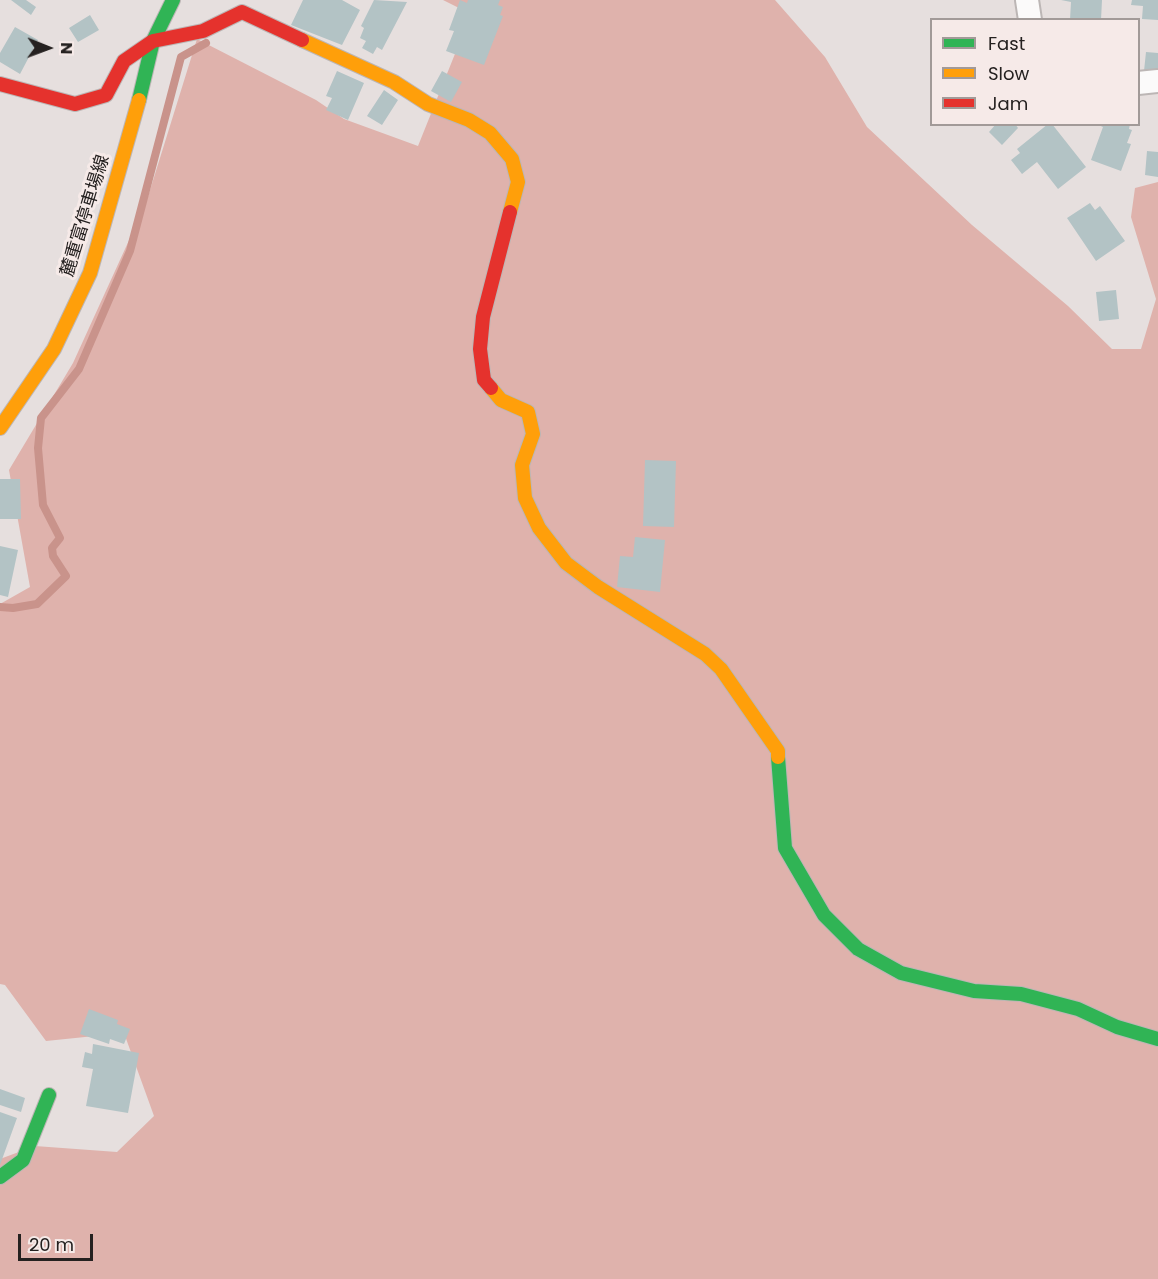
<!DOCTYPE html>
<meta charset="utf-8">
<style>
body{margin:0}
#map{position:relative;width:1158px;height:1279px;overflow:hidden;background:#e6dfde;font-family:Poppins,sans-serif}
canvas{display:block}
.legend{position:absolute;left:930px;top:18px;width:210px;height:108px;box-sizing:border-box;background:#f6eae8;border:2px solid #a29a98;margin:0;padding:8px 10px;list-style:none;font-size:18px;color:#252120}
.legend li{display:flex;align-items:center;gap:12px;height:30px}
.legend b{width:30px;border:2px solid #a29a98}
.north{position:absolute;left:18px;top:18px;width:60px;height:60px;-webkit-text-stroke:4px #f6eae8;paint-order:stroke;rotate:91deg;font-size:16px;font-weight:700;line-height:24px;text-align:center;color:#252120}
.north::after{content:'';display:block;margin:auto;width:21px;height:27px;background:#252120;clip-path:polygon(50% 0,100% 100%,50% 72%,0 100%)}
.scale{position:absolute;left:18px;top:1234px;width:75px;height:27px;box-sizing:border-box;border:3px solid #252120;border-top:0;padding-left:8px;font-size:18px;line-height:21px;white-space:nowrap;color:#252120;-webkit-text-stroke:4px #f6eae8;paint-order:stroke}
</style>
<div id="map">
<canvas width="1158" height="1279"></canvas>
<ul class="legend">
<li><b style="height:8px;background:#30b455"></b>Fast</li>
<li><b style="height:8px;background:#ff9f0a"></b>Slow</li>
<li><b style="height:8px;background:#e5322d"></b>Jam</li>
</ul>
<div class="north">N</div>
<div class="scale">20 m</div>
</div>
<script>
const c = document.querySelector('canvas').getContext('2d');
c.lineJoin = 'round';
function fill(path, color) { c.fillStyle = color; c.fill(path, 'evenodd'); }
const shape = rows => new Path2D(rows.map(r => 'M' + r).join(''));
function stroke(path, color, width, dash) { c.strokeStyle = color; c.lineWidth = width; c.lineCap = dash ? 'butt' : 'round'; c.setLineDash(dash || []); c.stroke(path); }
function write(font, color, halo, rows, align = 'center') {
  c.font = font + ' Poppins,"Noto Sans JP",sans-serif'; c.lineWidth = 6; c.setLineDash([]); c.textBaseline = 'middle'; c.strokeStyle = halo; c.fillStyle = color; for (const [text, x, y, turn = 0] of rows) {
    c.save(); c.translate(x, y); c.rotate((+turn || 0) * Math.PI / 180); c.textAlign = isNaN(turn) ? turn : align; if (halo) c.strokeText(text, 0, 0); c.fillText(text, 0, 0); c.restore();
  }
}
fill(shape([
 [443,0,775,0,825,57,867,127,972,225,1068,306,1112,349,1141,349,1156,299,1131,217,1135,188,1158,182,1158,1279,0,1279,0,1159,35,1146,117,1152,154,1116,124,1033,46,1041,5,985,0,984,0,604,30,587,9,470,73,363,146,203,197,39,316,100,344,119,418,146,471,14]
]), '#dfb2ac');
stroke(shape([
 [0,607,13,608,37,604,66,576,53,556,52,548,60,538,43,505,38,448,41,418,79,369,130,251,181,57,206,43]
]), '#c9938b', 8);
fill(shape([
 [11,0,26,0,36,7,31,15],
 [303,0,342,0,360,10,342,45,291,25],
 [374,0,407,2,382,50,377,47,373,54,362,48,366,41,360,38,364,28,361,26],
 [460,0,467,3,468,0,500,0,498,5,503,7,500,15,503,16,484,65,446,51,454,31,449,30],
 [1061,0,1102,0,1101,20,1070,20,1071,2],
 [1132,0,1158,0,1158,20,1142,19,1143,6,1131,5],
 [90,15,99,30,78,42,69,28],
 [15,27,38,40,20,74,0,62,0,53],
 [1146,52,1158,53,1158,72,1144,71],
 [337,71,364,83,348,120,326,110,332,98,326,96],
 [442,71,462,82,451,102,431,91],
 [384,90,398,100,382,125,367,116],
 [996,124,1015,124,1018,128,1002,145,989,132],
 [1048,124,1052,124,1086,167,1058,189,1037,162,1022,174,1011,160,1020,153,1017,149],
 [1096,124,1130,124,1129,129,1132,130,1127,143,1131,144,1121,171,1091,160,1103,127],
 [1147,151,1158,152,1158,177,1145,175],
 [1090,203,1095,210,1100,206,1125,241,1096,261,1067,218],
 [1116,290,1119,319,1099,321,1096,292],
 [645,460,676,461,674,527,643,526],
 [0,479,20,479,21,519,0,519],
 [635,537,665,540,660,592,617,587,620,556,633,557],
 [0,546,18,550,8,597,0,595],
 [89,1009,118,1020,117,1024,130,1029,124,1044,110,1039,109,1044,80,1034],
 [93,1044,139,1053,128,1113,86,1106,93,1069,82,1067,85,1052,92,1054],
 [0,1089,25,1098,21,1112,0,1105],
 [0,1112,17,1118,0,1165]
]), '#b3c3c5');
const street = shape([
 [1027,0,1030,20],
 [1138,83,1158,81]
]);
const fast = shape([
 [139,100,153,41,173,0],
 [778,757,785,848,824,915,858,949,901,973,974,991,1021,994,1078,1009,1117,1027,1158,1039],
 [0,1177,23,1160,49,1095]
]);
const slow = shape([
 [302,40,394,82,428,104,469,120,490,133,512,159,518,182,510,212],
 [491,388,501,400,528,412,533,434,522,465,525,498,539,528,566,563,598,587,705,654,721,669,778,751,778,757],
 [0,428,54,349,90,273,139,100]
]);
const jam = shape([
 [0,84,75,104,106,95,124,61,153,41,203,31,242,12,302,40],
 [491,388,484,380,480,349,483,317,510,212]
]);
stroke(street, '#bcb6b5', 26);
stroke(fast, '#bcb6b5', 16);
stroke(slow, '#bcb6b5', 16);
stroke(jam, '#bcb6b5', 16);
stroke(street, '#fbfafa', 22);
stroke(fast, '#30b455', 14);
stroke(slow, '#ff9f0a', 14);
stroke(jam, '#e5322d', 14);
write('18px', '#252120', '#f6eae8', [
 ["麓重富停車場線",86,216,-73]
]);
</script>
